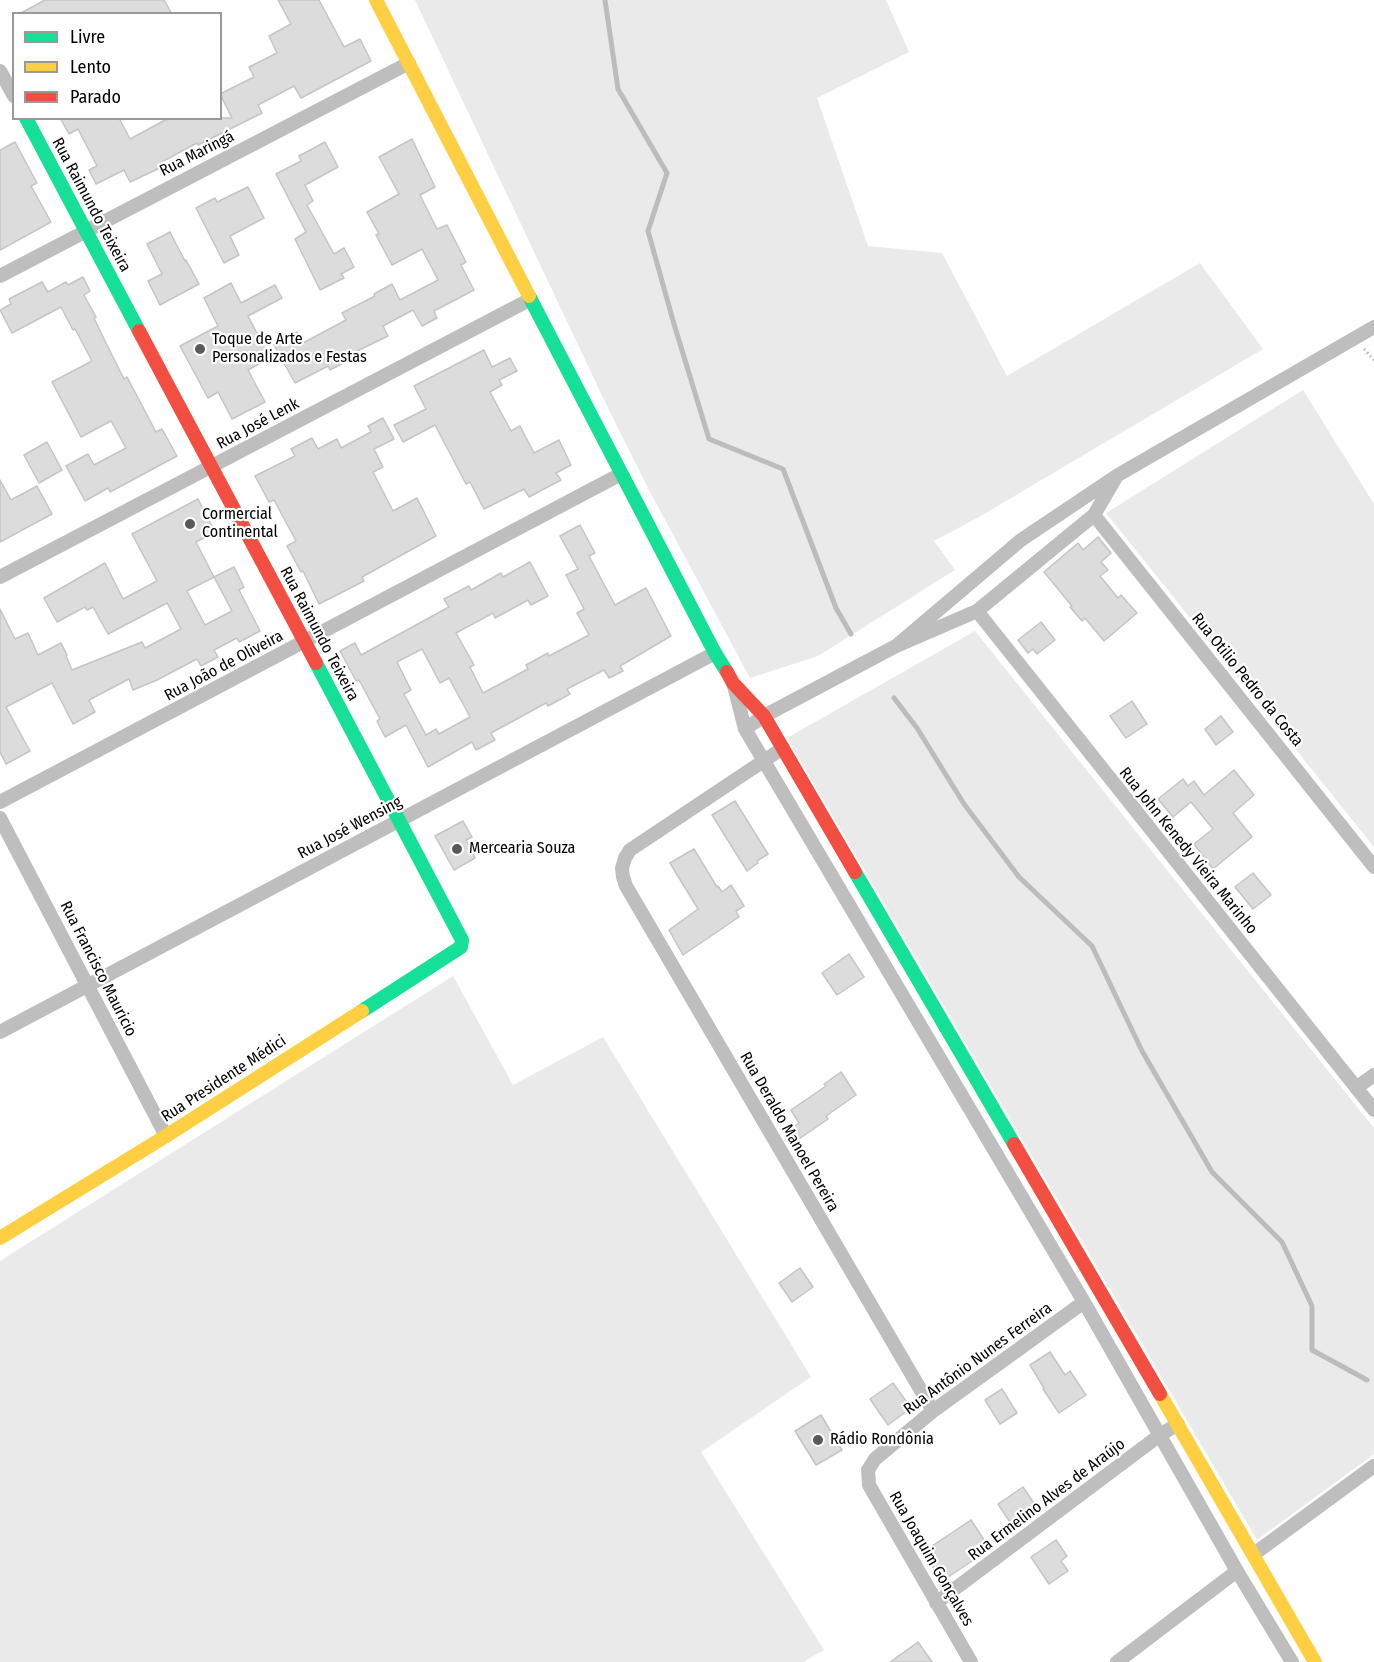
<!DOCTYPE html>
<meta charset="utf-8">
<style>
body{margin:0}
#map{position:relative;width:1374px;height:1662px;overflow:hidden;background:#fff;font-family:"Fira Sans Condensed",sans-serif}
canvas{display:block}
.legend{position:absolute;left:12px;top:12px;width:210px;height:108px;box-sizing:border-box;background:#fff;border:2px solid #999;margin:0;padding:8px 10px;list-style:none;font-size:18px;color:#000}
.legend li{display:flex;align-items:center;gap:12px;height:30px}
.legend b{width:30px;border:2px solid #999}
</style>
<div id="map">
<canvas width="1374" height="1662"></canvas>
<ul class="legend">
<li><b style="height:8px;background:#16e098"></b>Livre</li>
<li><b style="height:8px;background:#ffcf43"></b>Lento</li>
<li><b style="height:8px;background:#f24e42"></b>Parado</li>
</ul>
</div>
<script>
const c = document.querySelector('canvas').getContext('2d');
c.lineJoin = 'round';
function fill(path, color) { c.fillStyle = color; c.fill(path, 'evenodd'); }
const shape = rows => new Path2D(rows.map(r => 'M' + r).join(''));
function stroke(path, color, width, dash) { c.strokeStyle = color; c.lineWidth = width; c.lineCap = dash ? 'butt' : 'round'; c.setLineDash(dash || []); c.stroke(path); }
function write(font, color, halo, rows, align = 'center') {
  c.font = font + ' "Fira Sans Condensed",sans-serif'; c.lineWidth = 4.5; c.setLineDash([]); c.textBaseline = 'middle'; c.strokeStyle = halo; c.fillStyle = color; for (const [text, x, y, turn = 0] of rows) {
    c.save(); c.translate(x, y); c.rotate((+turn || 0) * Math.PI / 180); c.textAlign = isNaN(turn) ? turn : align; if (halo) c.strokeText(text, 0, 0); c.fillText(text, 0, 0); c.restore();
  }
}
fill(shape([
 [415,0,886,0,909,52,817,98,868,246,942,253,1007,376,1200,263,1263,349,979,517,934,541,955,570,818,656,750,678,648,488,606,404],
 [1303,390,1374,504,1374,847,1106,513],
 [975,631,1374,1128,1374,1454,1257,1540,787,738],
 [453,976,513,1085,603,1037,811,1377,701,1452,824,1650,803,1662,0,1662,0,1261]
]), '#eaeaea');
stroke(shape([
 [605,0,618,89,667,173,648,231,674,324,709,439,783,469,836,608,851,634],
 [894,698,917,728,964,804,1019,877,1092,946,1142,1051,1212,1172,1282,1242,1312,1306,1312,1350,1367,1380]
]), '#bcbcbc', 5);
const building = shape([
 [45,0,164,0,172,14,19,14,45,0],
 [278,0,319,0,344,47,360,39,371,61,301,98,294,86,258,105,262,113,198,145,197,143,160,163,162,167,130,182,124,170,96,184,89,170,97,166,78,129,69,134,60,118,119,118,130,139,169,118,232,118,220,94,254,77,249,67,277,53,269,36,291,24,278,0],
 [412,139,435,187,420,195,437,229,447,225,466,262,461,265,474,290,434,311,437,318,422,326,413,310,383,326,388,336,353,353,355,357,330,370,328,366,295,383,274,345,297,332,303,343,346,320,342,313,375,296,374,294,392,284,400,300,438,280,422,249,392,265,376,235,379,234,367,212,399,194,379,157,412,139],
 [15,142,37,183,31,186,51,222,0,250,0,150,15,142],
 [325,142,338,167,305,185,313,201,307,205,334,254,344,248,354,267,341,274,344,278,320,290,295,239,306,232,276,174,301,161,299,156,325,142],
 [248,187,264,218,230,236,239,255,224,263,196,208,215,198,217,202,248,187],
 [170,232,185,261,186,260,199,284,160,305,148,281,162,274,147,244,170,232],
 [83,277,90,291,84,295,96,317,94,318,106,343,124,379,127,377,156,432,162,429,177,456,110,492,108,488,85,501,66,466,88,454,94,465,126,448,111,421,81,437,52,382,92,361,75,329,73,330,61,307,12,333,0,310,11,304,9,299,42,282,48,292,66,282,68,285,83,277],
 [231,283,241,303,275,285,282,298,248,316,270,358,248,370,265,402,232,419,218,392,208,398,180,346,218,326,204,298,231,283],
 [484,350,492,367,510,358,517,371,499,380,502,385,490,392,511,431,520,426,534,453,559,440,571,465,556,473,561,480,529,497,524,489,484,509,470,482,466,484,435,425,403,442,394,425,426,409,414,386,484,350],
 [383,418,394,439,374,449,383,467,373,472,393,511,417,498,436,536,362,577,364,581,319,604,303,571,301,572,287,546,296,541,274,500,269,502,255,476,295,456,291,449,312,438,318,449,337,439,341,448,371,432,368,426,383,418],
 [47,442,62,470,39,483,24,455,47,442],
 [0,480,11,500,37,486,52,514,0,542,0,480],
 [198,499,215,532,196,542,214,577,234,567,244,587,239,590,260,631,239,642,237,638,214,650,218,657,201,666,197,659,157,680,133,690,129,679,89,700,95,712,73,724,52,683,6,707,30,751,6,764,0,752,0,609,15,639,28,633,38,655,61,643,67,655,66,656,72,670,142,642,145,648,181,629,167,603,108,634,93,607,87,610,85,607,57,622,44,598,105,563,123,599,157,581,132,534,198,499],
 [214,577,232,611,205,625,187,591,214,577],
 [580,525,595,553,589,556,615,605,646,588,671,636,620,666,623,671,609,678,604,670,567,689,570,694,548,706,546,703,491,733,495,740,476,750,472,742,428,767,406,725,385,737,377,721,380,719,359,680,356,681,340,651,355,643,361,655,449,607,444,599,469,586,471,590,501,573,503,577,530,562,548,596,531,605,528,600,495,618,493,613,456,633,474,665,470,667,483,693,528,669,526,665,548,653,549,656,589,635,577,613,584,609,566,575,578,569,560,536,580,525],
 [422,649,440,683,449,678,470,717,439,734,436,729,426,735,404,694,411,690,397,662,422,649],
 [1098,537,1111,553,1101,562,1108,570,1100,576,1118,598,1121,595,1137,613,1104,641,1085,618,1082,621,1070,607,1072,606,1044,572,1078,543,1083,550,1098,537],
 [1041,622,1055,640,1037,654,1033,649,1028,653,1018,640,1041,622],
 [1132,701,1147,724,1126,738,1110,716,1132,701],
 [1221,716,1233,732,1216,745,1205,729,1221,716],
 [1234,770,1254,795,1233,813,1252,837,1213,869,1194,844,1213,829,1191,802,1173,817,1158,799,1183,779,1188,786,1194,781,1204,795,1234,770],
 [735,801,768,854,757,861,758,863,747,871,712,815,735,801],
 [463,821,472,837,466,840,475,858,454,870,435,836,463,821],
 [694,849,717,887,718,886,722,892,731,885,744,906,736,911,739,917,683,955,669,930,698,909,670,863,694,849],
 [1253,873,1271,895,1253,909,1235,887,1253,873],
 [849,954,864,977,837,995,822,973,849,954],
 [841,1072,856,1095,826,1116,828,1119,793,1143,786,1132,799,1123,791,1110,826,1086,824,1084,841,1072],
 [800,1268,813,1287,792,1302,779,1283,800,1268],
 [1050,1352,1065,1375,1070,1371,1086,1395,1059,1413,1043,1389,1044,1388,1030,1365,1050,1352],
 [893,1383,911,1408,888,1425,870,1399,893,1383],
 [1002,1389,1017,1413,1000,1424,985,1400,1002,1389],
 [821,1415,842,1450,816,1465,795,1431,821,1415],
 [1023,1487,1039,1511,1014,1528,998,1504,1023,1487],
 [971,1520,990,1549,942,1581,923,1552,971,1520],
 [1056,1540,1067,1556,1061,1561,1068,1571,1049,1584,1031,1557,1056,1540],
 [918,1642,932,1662,890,1662,918,1642]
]);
fill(building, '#dcdcdc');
stroke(building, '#c5c5c5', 1.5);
stroke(shape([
 [1364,349,1374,360]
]), '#b8b8b8', 3, [1.5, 3]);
stroke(shape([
 [0,71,14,96],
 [0,276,409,63],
 [1094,515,1374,867],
 [0,577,531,299],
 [977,611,1374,1110],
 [896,646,1021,540,1118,475,1374,327],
 [734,686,745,729,1084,1302,1237,1571,1292,1662],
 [745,729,764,716,896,646,977,611,1094,515,1115,479],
 [783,748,630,850,625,858,622,868,623,877,626,886,933,1411],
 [0,802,621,474],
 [0,818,166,1136],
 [0,1032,715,653],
 [1356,1088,1374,1075],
 [1254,1554,1374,1466],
 [936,1603,1160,1435,1178,1424],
 [971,1662,869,1485,868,1470,875,1459,933,1411,1084,1302],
 [1117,1662,1237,1571]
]), '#bebebe', 14);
stroke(shape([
 [26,118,139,331],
 [529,296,715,653,727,672],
 [316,663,462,940,461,947,362,1011],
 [855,872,1014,1144]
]), '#16e098', 14);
stroke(shape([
 [376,0,529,296],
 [0,1238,166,1136,362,1011],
 [1160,1394,1315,1662]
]), '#ffcf43', 14);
stroke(shape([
 [139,331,316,663],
 [727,672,733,683,764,716,855,872],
 [1014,1144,1160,1394]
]), '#f24e42', 14);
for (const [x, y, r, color] of [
 [200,349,6,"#595959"],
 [190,524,6,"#595959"],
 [457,849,6,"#595959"],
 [818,1440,6,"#595959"]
]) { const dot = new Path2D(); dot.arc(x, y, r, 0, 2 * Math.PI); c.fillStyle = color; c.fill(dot); stroke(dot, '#fff', 2); }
write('16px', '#000', '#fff', [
 ["Rua Maringá",197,154,-27],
 ["Rua Raimundo Teixeira",91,205,62],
 ["Rua José Lenk",258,424,-28],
 ["Rua Raimundo Teixeira",319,634,62],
 ["Rua João de Oliveira",224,666,-28],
 ["Rua Otilio Pedro da Costa",1247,680,51],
 ["Rua José Wensing",350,828,-28],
 ["Rua John Kenedy Vieira Marinho",1188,851,51],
 ["Rua Francisco Mauricio",98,969,63],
 ["Rua Presidente Médici",224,1079,-33],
 ["Rua Deraldo Manoel Pereira",789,1132,60],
 ["Rua Antônio Nunes Ferreira",978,1359,-36],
 ["Rua Ermelino Alves de Araújo",1047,1500,-37],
 ["Rua Joaquim Gonçalves",931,1559,60]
]);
write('16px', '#000', '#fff', [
 ["Toque de Arte",212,340],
 ["Personalizados e Festas",212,358],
 ["Cormercial",202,515],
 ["Continental",202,533],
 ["Mercearia Souza",469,849],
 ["Rádio Rondônia",830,1440]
], 'left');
</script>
